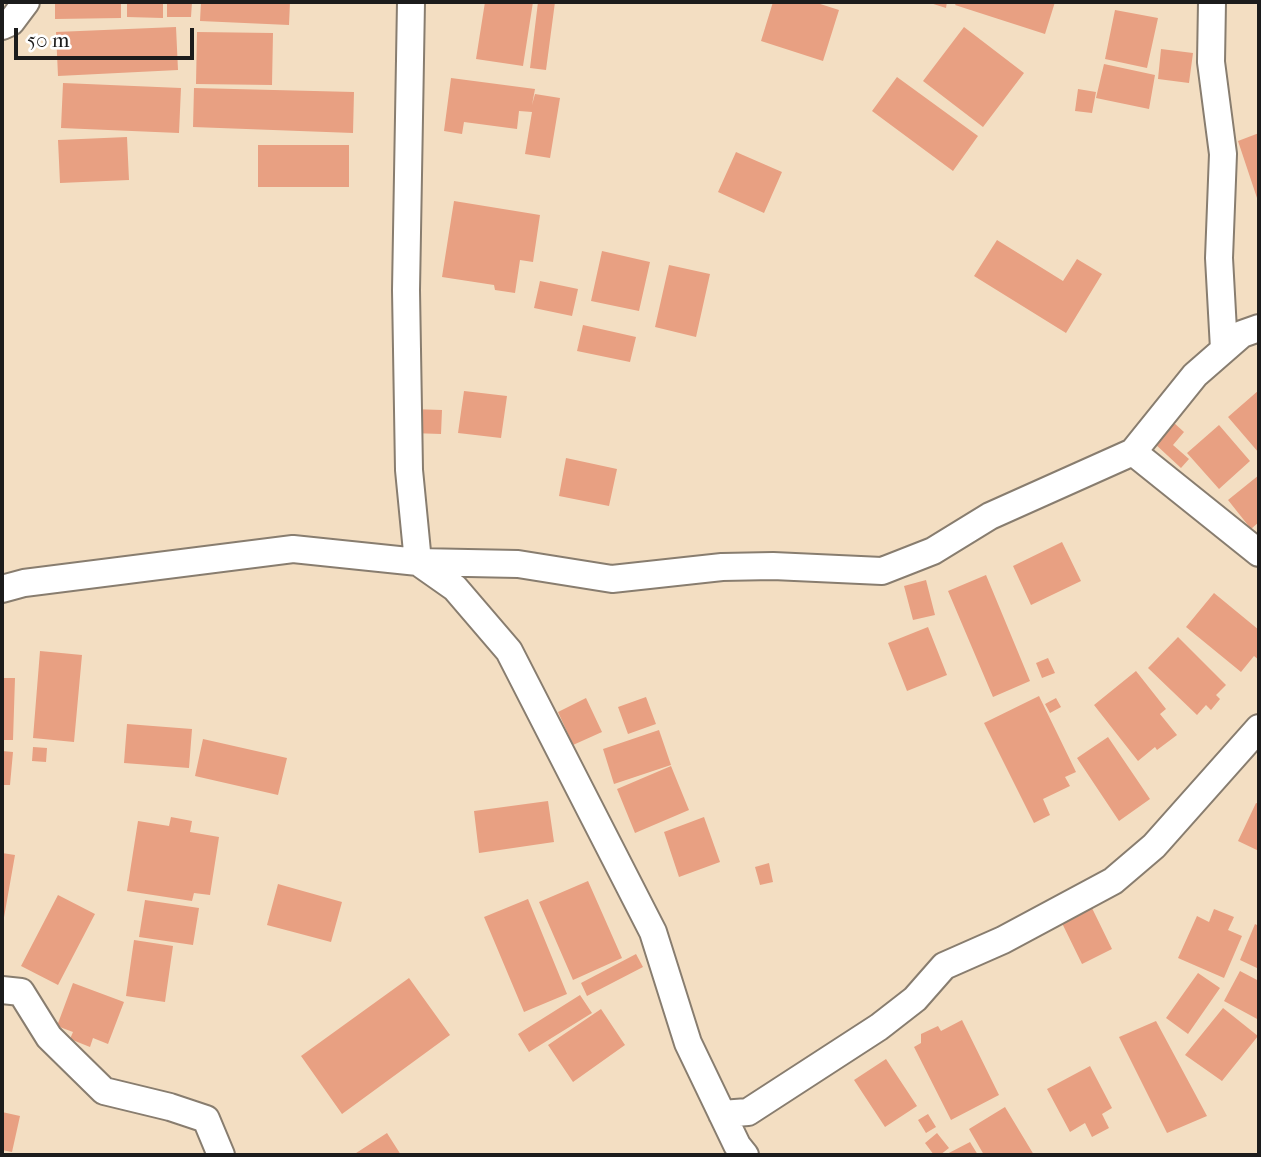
<!DOCTYPE html>
<style>
body{margin:0}
#map{position:relative;width:1261px;height:1157px;overflow:hidden;background:#f3dec2;font-family:"IM FELL French Canon",serif}
canvas{display:block}
.frame{position:absolute;inset:0;border:4px solid #1c1c1c;pointer-events:none}
.scale{position:absolute;left:14px;top:28px;width:180px;height:32px;box-sizing:border-box;border:4px solid #1c1c1c;border-top:0;padding-left:9px;font-size:21px;line-height:24px;white-space:nowrap;color:#1c1c1c;-webkit-text-stroke:5px #fff;paint-order:stroke}
</style>
<div id="map">
<canvas width="1261" height="1157"></canvas>
<div class="frame"></div>
<div class="scale">50 m</div>
</div>
<script>
const c = document.querySelector('canvas').getContext('2d');
c.lineJoin = 'round';
function fill(path, color) { c.fillStyle = color; c.fill(path, 'evenodd'); }
const shape = rows => new Path2D(rows.map(r => 'M' + r).join(''));
function stroke(path, color, width, dash) { c.strokeStyle = color; c.lineWidth = width; c.lineCap = dash ? 'butt' : 'round'; c.setLineDash(dash || []); c.stroke(path); }
fill(shape([
 [55,2,121,2,121,18,55,19],
 [127,2,163,2,163,18,127,17],
 [167,2,192,2,191,17,167,17],
 [201,2,290,2,289,25,200,21],
 [485,2,533,2,523,66,476,59],
 [538,2,555,2,546,70,530,68],
 [773,2,814,2,839,10,823,61,761,41],
 [927,2,947,2,946,8],
 [957,2,1055,2,1045,34,955,5],
 [1115,10,1158,18,1147,68,1105,59],
 [176,27,178,70,58,76,56,32],
 [964,27,1024,73,983,127,923,81],
 [197,32,273,33,272,85,196,84],
 [1161,49,1193,53,1189,83,1158,79],
 [1104,64,1155,75,1149,109,1096,98],
 [897,77,978,136,953,171,872,111],
 [451,78,535,89,532,105,535,94,560,98,550,158,525,154,532,112,519,111,517,129,464,122,462,134,444,131],
 [63,83,181,88,179,133,61,128],
 [194,88,354,92,353,133,193,127],
 [1078,89,1096,92,1092,113,1075,111],
 [1259,133,1259,204,1238,141],
 [127,137,129,180,60,183,58,140],
 [258,145,349,145,349,187,258,187],
 [736,152,782,172,764,213,718,192],
 [454,201,540,215,533,262,520,260,515,293,495,290,494,285,442,277],
 [997,240,1063,281,1077,259,1102,274,1066,333,974,276],
 [602,251,650,262,639,311,591,301],
 [669,265,710,274,696,337,655,327],
 [540,281,578,289,572,316,534,308],
 [583,325,636,337,630,362,577,351],
 [1259,390,1259,453,1228,417],
 [464,391,507,396,501,438,458,433],
 [412,409,442,410,441,434,411,433],
 [1173,422,1184,432,1173,445,1189,459,1181,468,1154,443],
 [1219,425,1250,461,1219,489,1187,453],
 [566,458,617,469,609,506,559,496],
 [1259,475,1259,522,1251,529,1228,500],
 [1062,542,1081,581,1031,605,1013,566],
 [986,575,1030,681,993,697,948,591],
 [926,580,935,615,913,620,904,586],
 [1214,593,1259,630,1259,660,1254,656,1241,672,1186,627],
 [928,627,947,675,907,691,888,643],
 [1178,637,1226,685,1216,695,1220,699,1211,710,1206,705,1197,715,1148,668],
 [40,651,82,655,74,742,33,738],
 [1048,658,1055,673,1042,678,1036,663],
 [1136,671,1166,709,1160,714,1177,735,1157,750,1155,747,1138,761,1094,705],
 [2,678,15,678,13,740,2,740],
 [1039,696,1076,772,1065,777,1070,786,1043,799,1050,815,1034,823,984,723],
 [646,697,656,724,628,734,618,707],
 [586,698,602,732,573,745,558,712],
 [1056,698,1061,707,1050,713,1045,704],
 [127,724,192,729,189,768,124,763],
 [659,730,671,765,614,784,603,749],
 [1108,737,1150,799,1119,821,1077,758],
 [203,739,287,758,278,795,195,776],
 [33,747,47,748,46,762,32,761],
 [2,751,13,752,10,785,2,785],
 [671,766,689,810,635,833,617,789],
 [548,801,554,842,479,853,474,811],
 [1256,803,1259,804,1259,851,1238,841],
 [171,817,192,821,190,832,219,837,210,895,194,893,192,901,127,891,138,821,169,826],
 [704,817,720,862,679,877,664,832],
 [2,853,15,855,3,923,2,923],
 [769,863,773,882,760,885,755,867],
 [588,881,622,958,573,980,539,902],
 [278,884,342,902,331,942,267,925],
 [58,895,95,914,58,985,21,966],
 [528,899,567,994,524,1012,484,917],
 [145,900,199,908,193,945,139,937],
 [1090,904,1112,949,1082,964,1060,919],
 [1214,909,1234,917,1228,930,1242,936,1224,978,1178,958,1197,916,1209,922],
 [1255,924,1259,926,1259,969,1240,960],
 [134,940,173,946,165,1002,126,996],
 [636,954,643,967,587,996,581,983],
 [1240,971,1259,981,1259,1020,1224,1001],
 [1198,973,1220,988,1188,1034,1166,1018],
 [409,978,450,1035,342,1114,301,1056],
 [73,983,124,1002,108,1044,93,1038,90,1047,70,1039,73,1032,57,1026],
 [580,995,592,1013,529,1052,518,1034],
 [1223,1008,1258,1036,1222,1081,1185,1055],
 [601,1009,625,1045,573,1082,548,1045],
 [962,1020,999,1095,951,1120,914,1047,921,1043,921,1034,938,1026,941,1031],
 [1156,1021,1207,1116,1167,1133,1119,1037],
 [886,1059,917,1106,885,1127,854,1080],
 [1090,1066,1112,1108,1102,1114,1109,1128,1092,1137,1085,1123,1070,1132,1047,1089],
 [1005,1107,1034,1155,984,1155,969,1129],
 [2,1112,20,1116,12,1152,2,1150],
 [928,1114,936,1127,926,1133,918,1120],
 [387,1133,401,1155,353,1155],
 [937,1133,949,1148,940,1155,934,1155,925,1143],
 [970,1142,978,1155,945,1155]
]), '#e8a082');
const street = shape([
 [411,2,406,290,409,470,418,562,518,564,612,579,722,567,773,566,882,571,933,551,990,516,1133,452,1195,375,1242,334,1259,328],
 [1212,2,1211,62,1223,154,1219,258,1224,349],
 [2,26,11,22,26,2],
 [1133,452,1259,553],
 [2,589,24,583,293,549,418,562,455,588,509,651,653,932,688,1043,737,1145,745,1155],
 [2,990,21,992,49,1037,104,1091,170,1107,206,1119,221,1155],
 [722,1114,748,1112,879,1027,915,999,944,966,1003,940,1113,881,1154,846,1259,728]
]);
stroke(street, '#887d6f', 30);
stroke(street, '#fff', 26);
</script>
